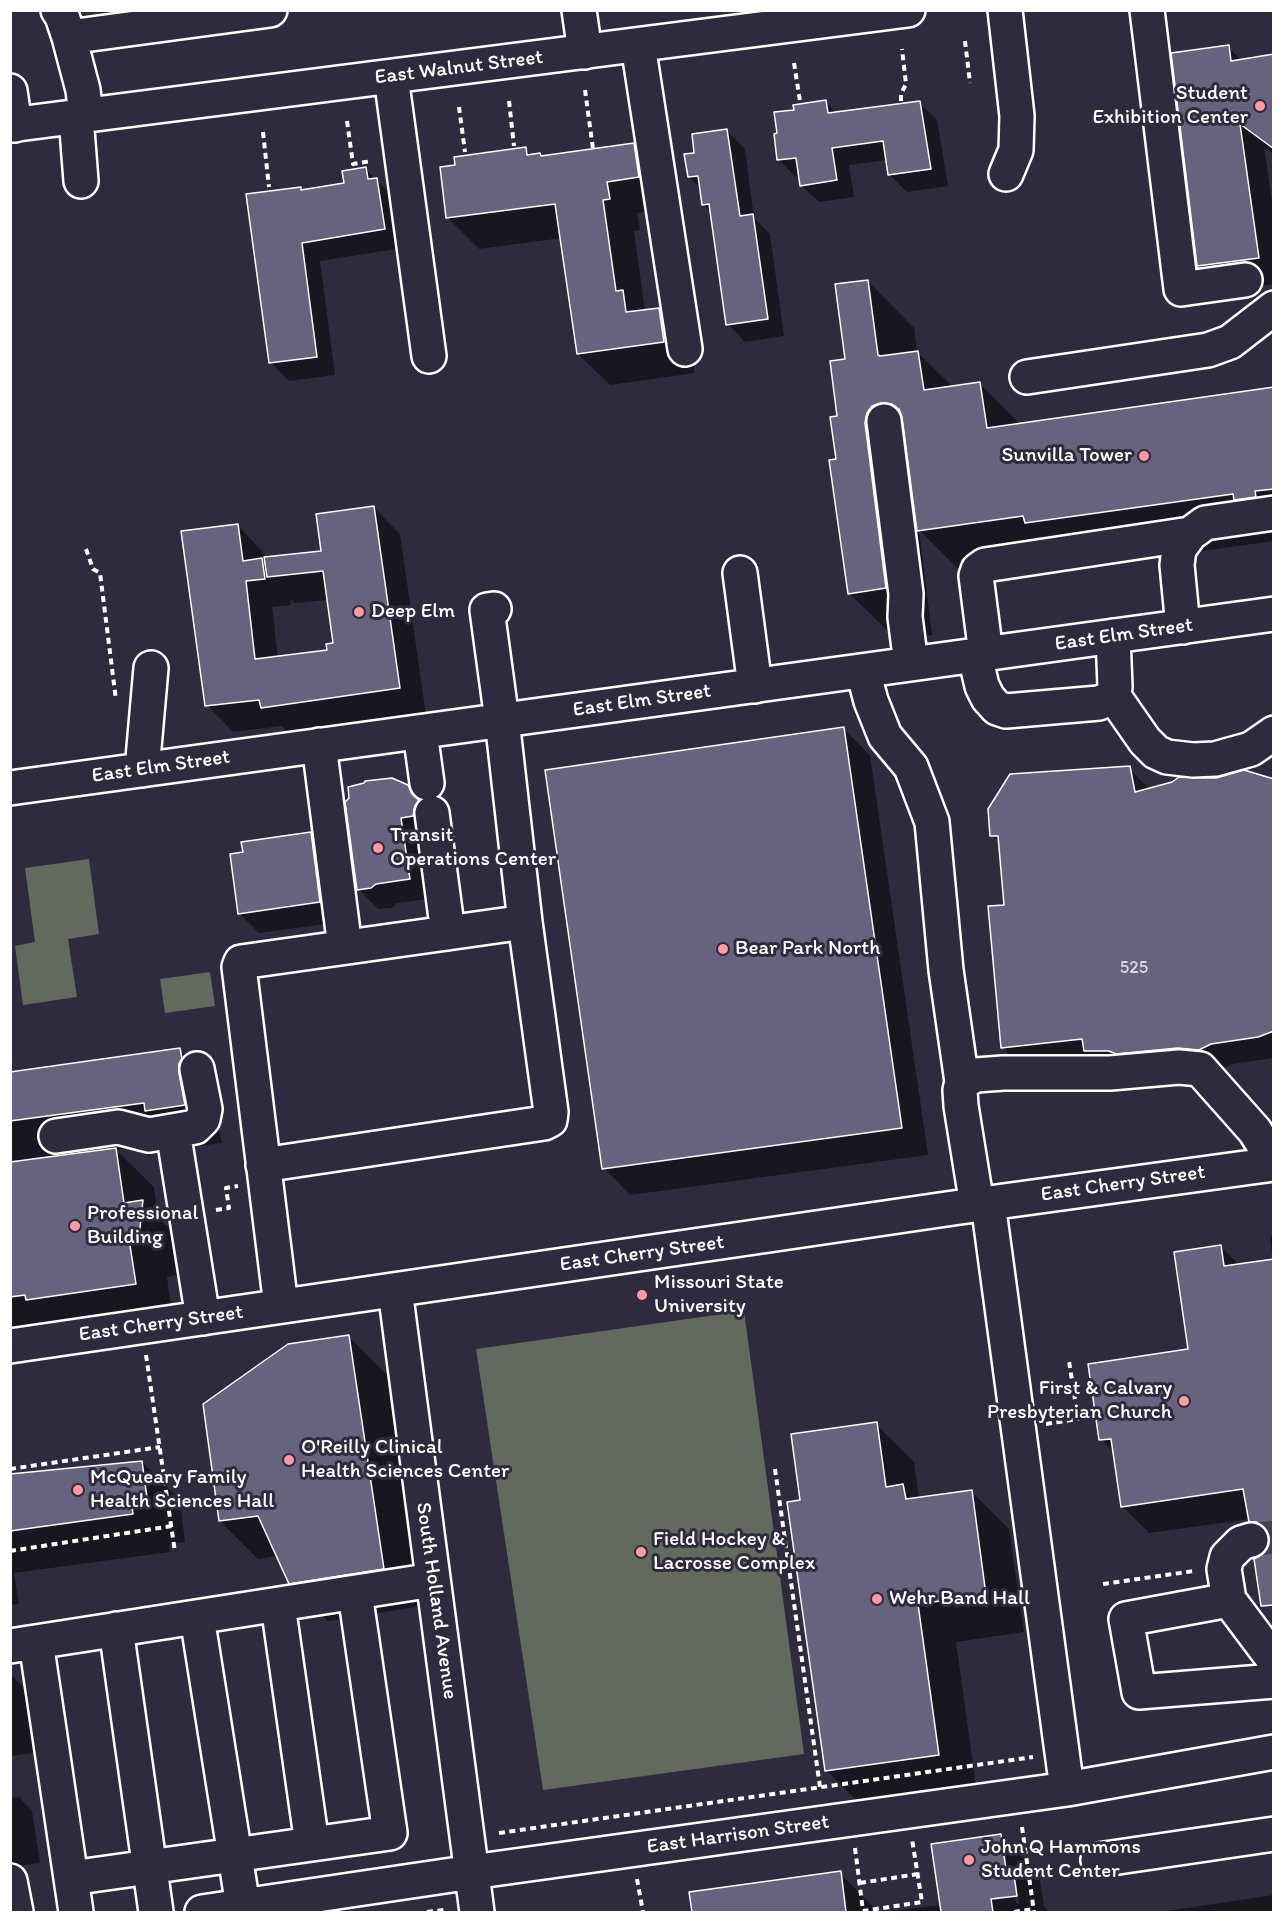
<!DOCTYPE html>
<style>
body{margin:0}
#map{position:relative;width:1284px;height:1923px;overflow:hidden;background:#2f2a3d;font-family:Itim,sans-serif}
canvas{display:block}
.frame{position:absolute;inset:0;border:12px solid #fff;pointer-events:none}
</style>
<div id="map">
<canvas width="1284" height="1923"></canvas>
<div class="frame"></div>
</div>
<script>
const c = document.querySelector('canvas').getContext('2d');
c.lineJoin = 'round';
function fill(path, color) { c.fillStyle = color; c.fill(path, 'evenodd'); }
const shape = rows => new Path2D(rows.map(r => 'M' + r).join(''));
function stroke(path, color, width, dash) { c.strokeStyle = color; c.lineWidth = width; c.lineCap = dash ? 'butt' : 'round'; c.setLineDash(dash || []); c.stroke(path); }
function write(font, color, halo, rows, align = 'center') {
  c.font = font + ' Itim,sans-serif'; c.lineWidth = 6; c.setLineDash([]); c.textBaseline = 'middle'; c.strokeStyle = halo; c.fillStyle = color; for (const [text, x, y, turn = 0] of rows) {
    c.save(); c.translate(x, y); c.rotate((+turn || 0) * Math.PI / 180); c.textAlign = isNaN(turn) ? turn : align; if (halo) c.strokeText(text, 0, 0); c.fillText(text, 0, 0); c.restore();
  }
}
fill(shape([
 [89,859,99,934,68,939,77,997,23,1005,15,946,35,942,25,868],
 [210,972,215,1006,165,1013,160,979],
 [744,1311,804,1754,543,1790,476,1349]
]), '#626a5e');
fill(shape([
 [1228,47,1242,61,1274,57,1274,154,1264,147,1274,215,1274,284,1224,291,1199,266],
 [826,102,837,114,919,103,937,120,948,186,907,192,889,174,887,160,849,165,854,197,819,202,801,185,800,177,796,177,779,160,796,111],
 [727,131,745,149,754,218,770,234,784,336,745,342,728,324,712,213,703,204,701,189,689,177],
 [634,145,665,176,670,208,637,213,640,230,634,231,645,311,659,309,690,340,695,373,610,385,578,354,562,238,479,249,448,218,525,149,532,156,542,157],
 [365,169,395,198,403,248,320,261,335,375,289,381,270,362,300,188,303,191,346,184],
 [868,281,914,328,917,352,953,387,980,384,1020,424,1274,389,1274,541,1072,569,1066,562,965,576,919,530,932,635,896,639,849,593,839,417,846,361],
 [373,507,400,534,426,715,289,734,282,726,233,732,207,705,238,526,264,553,265,559,323,553],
 [290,599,295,603,328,600,335,644,328,651,278,658,272,607,291,605],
 [843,728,870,755,928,1155,630,1195,604,1168],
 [1129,768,1150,790,1274,779,1274,1058,1232,1064,1220,1070,1023,1068,1003,1048,1005,907,1000,843,991,835],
 [408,787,428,807,429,899,397,903,392,908,378,909,358,889],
 [311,834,331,854,340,922,259,933,239,913],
 [180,1050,218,1088,219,1098,216,1112,222,1143,184,1148,177,1141,116,1150,154,1187,158,1217,180,1240,176,1275,167,1277,173,1322,10,1348,10,1074],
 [1274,1236,1274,1585,1271,1542,1250,1519,1149,1533,1122,1506,1114,1453,1101,1439,1190,1350,1220,1246,1240,1266,1273,1261,1270,1237],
 [349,1337,387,1375,421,1606,328,1621,290,1583,278,1556,258,1559,220,1521],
 [876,1424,914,1462,919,1498,971,1491,1009,1529,1024,1632,956,1642,977,1793,864,1808,826,1770],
 [142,1462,180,1500,185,1542,169,1544,170,1552,14,1573,19,1604,10,1605,10,1475],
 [10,1674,36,1699,42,1752,10,1756],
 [19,1797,32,1811,40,1863,10,1867,10,1798],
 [1001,1836,1039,1874,1044,1907,1049,1912,884,1912,941,1905],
 [1013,1879,1016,1883,1019,1903,1016,1903],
 [840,1873,878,1912,693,1912,691,1894],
 [1274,1895,1274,1912,1160,1912]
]), '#0007');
const building = shape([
 [1229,45,1231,61,1274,54,1274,149,1240,124,1259,258,1197,266,1171,53,1229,45],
 [826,100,828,113,920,101,931,169,888,175,883,141,832,148,837,180,800,186,796,158,777,160,774,134,777,133,774,112,794,110,793,105,826,100],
 [727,129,740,216,753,214,768,319,726,325,709,204,702,205,698,176,688,177,684,154,694,153,692,134,727,129],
 [634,143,639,177,607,182,610,199,603,200,616,291,623,290,626,312,659,308,664,342,577,354,555,204,446,218,440,167,455,165,454,157,526,147,527,155,540,153,541,156,634,143],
 [366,167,368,179,377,178,385,229,302,243,317,357,269,363,246,194,301,187,301,190,344,183,342,171,366,167],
 [868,280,878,355,880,356,918,351,924,390,980,382,987,428,1274,387,1274,489,1255,491,1256,497,1234,500,1233,494,1025,523,1023,516,917,531,902,418,899,409,892,404,881,403,872,406,867,413,865,423,886,588,848,594,829,460,836,459,830,417,837,416,830,361,845,359,835,284,868,280],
 [374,506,400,688,261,708,259,700,205,706,181,531,238,524,243,561,262,558,265,579,246,581,255,659,327,650,326,644,333,643,323,571,267,577,264,557,321,551,316,514,374,506],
 [844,727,902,1128,602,1169,545,770,844,727],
 [1130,766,1135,792,1172,782,1179,777,1216,778,1244,770,1274,779,1274,1031,1258,1037,1211,1044,1199,1050,1178,1048,1116,1054,1109,1051,1084,1051,1082,1039,1001,1048,988,906,1004,905,998,836,990,836,988,809,1010,774,1130,766],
 [392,778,408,785,412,794,419,800,415,806,413,816,401,818,410,879,376,884,371,888,357,890,345,802,349,798,348,787,364,783,365,781,392,778],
 [311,832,320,902,238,914,230,854,243,852,241,842,311,832],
 [180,1048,182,1059,179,1064,179,1073,185,1105,145,1111,144,1103,10,1121,10,1072,180,1048],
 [116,1148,124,1203,143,1200,139,1237,129,1239,136,1284,26,1300,25,1295,10,1297,10,1162,116,1148],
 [1221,1245,1224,1266,1274,1259,1274,1605,1261,1606,1254,1559,1265,1552,1269,1545,1269,1535,1263,1526,1256,1522,1249,1522,1243,1489,1121,1507,1111,1439,1099,1440,1088,1364,1188,1349,1174,1252,1221,1245],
 [349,1335,384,1569,289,1584,258,1516,219,1521,203,1404,288,1344,349,1335],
 [877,1422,886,1487,903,1484,906,1499,972,1490,986,1595,918,1604,939,1755,825,1771,787,1502,800,1500,791,1434,877,1422],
 [142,1461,148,1505,132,1507,133,1514,10,1531,10,1474,142,1461],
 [1001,1834,1007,1876,1014,1875,1017,1896,991,1899,993,1912,941,1912,931,1844,1001,1834],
 [841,1871,846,1912,692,1912,689,1892,841,1871]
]);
fill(building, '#65637e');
stroke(building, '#fff', 1.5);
stroke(shape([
 [1251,1540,1274,1537]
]), '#443f50', 33, [33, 16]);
const minor = shape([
 [58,10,62,16,69,37,83,90,86,116],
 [579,10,585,52],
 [1005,10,1017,116,1016,150,1006,174],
 [1147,10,1181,289,1245,280],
 [69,37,270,10],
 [638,45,685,349],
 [391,77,429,356],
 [10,91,15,125],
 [76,117,81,181],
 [10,125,908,10],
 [1027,377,1208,350,1230,342,1274,308],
 [884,421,906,594,905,617,911,664],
 [740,573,755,686],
 [1183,627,1177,565,1179,549,1190,534,1205,523,1274,513],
 [986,654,976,576,978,570,985,565,1190,534],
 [975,656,982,686,988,698,997,708,1006,711,1099,703,1108,699,1113,695,1115,687,1113,636],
 [863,671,871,701,885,736,911,767,932,822,946,970,962,1082],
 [1113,695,1145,741,1156,752,1167,757,1193,760,1215,759,1251,749,1274,733],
 [420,732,427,783],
 [319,745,345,947],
 [142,770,151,668],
 [10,788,1274,614],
 [432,813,448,933],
 [173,1131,203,1318],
 [56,1136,118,1127,149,1135,195,1127,203,1119,205,1109,197,1069],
 [263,1165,544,1123,550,1120,551,1112,525,922],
 [988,1203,1067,1789],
 [977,1205,961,1106,960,1090,962,1082,976,1075,1003,1073,1110,1073,1179,1067,1200,1069,1255,1131,1274,1162],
 [395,1290,477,1912],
 [281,1306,239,967,241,962,525,922,502,720,487,610,494,609],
 [10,1346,960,1207,1274,1164],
 [1229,1600,1224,1569,1227,1557,1241,1543,1251,1540],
 [278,1605,312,1844],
 [197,1617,243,1906],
 [116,1629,156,1912],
 [36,1642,76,1912],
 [10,1646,433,1580],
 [1274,1660,1229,1600,1126,1619,1139,1692,1274,1681],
 [1098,1860,1274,1834],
 [71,1878,390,1833,355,1593],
 [10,1881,16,1912],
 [202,1912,472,1872,1067,1789,1274,1752]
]);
stroke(minor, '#fff', 38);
stroke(shape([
 [965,41,970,83],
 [794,63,800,101],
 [585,90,593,149],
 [509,101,514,146],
 [901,101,901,94,906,84,902,49],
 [459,107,465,152],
 [347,121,353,164,372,161],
 [263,132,269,187],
 [86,549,93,569,100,573,116,700],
 [216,1210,229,1208,226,1188,238,1186],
 [146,1355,175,1552],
 [1046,1424,1078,1419,1069,1361],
 [10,1469,160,1447],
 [775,1469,820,1787],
 [10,1551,172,1526],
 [1103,1584,1194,1571],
 [1022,1827,1034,1912],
 [499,1833,1033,1757],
 [855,1848,863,1911,922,1902,912,1839],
 [637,1879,643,1912],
 [860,1883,918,1874],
 [427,1912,444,1910,444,1912],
 [1014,1912,1033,1909]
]), '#fff', 4, [6, 4.5]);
stroke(minor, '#2f2a3d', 33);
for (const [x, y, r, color] of [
 [1260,106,6,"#ff9aa2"],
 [1144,456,6,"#ff9aa2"],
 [359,612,6,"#ff9aa2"],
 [378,848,6,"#ff9aa2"],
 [723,949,6,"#ff9aa2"],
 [75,1226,6,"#ff9aa2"],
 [642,1295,6,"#ff9aa2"],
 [1184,1401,6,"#ff9aa2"],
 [289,1460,6,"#ff9aa2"],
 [78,1490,6,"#ff9aa2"],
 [641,1552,6,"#ff9aa2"],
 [877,1599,6,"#ff9aa2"],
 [969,1860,6,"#ff9aa2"]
]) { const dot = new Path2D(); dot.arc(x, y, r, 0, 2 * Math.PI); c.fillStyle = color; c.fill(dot); stroke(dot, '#2f2a3d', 2); }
write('18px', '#d8d8df', null, [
 ["525",1134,968]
]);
write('21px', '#fff', '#2f2a3d', [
 ["East Walnut Street",459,68,-7],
 ["East Elm Street",1124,635,-8],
 ["East Elm Street",642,701,-8],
 ["East Elm Street",161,767,-8],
 ["East Cherry Street",1123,1184,-8],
 ["East Cherry Street",642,1254,-8],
 ["East Cherry Street",161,1324,-8],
 ["South Holland Avenue",436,1601,82],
 ["East Harrison Street",738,1835,-8]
]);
write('21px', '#fff', '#2f2a3d', [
 ["Student",1248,94,"right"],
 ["Exhibition Center",1248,118,"right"],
 ["Sunvilla Tower",1132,456,"right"],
 ["Deep Elm",371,612],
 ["Transit",390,836],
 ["Operations Center",390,860],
 ["Bear Park North",735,949],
 ["Professional",87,1214],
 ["Building",87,1238],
 ["Missouri State",654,1283],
 ["University",654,1307],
 ["First & Calvary",1172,1389,"right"],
 ["Presbyterian Church",1172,1413,"right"],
 ["O'Reilly Clinical",301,1448],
 ["Health Sciences Center",301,1472],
 ["McQueary Family",90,1478],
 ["Health Sciences Hall",90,1502],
 ["Field Hockey &",653,1540],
 ["Lacrosse Complex",653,1564],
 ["Wehr Band Hall",889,1599],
 ["John Q Hammons",981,1848],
 ["Student Center",981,1872]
], 'left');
</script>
